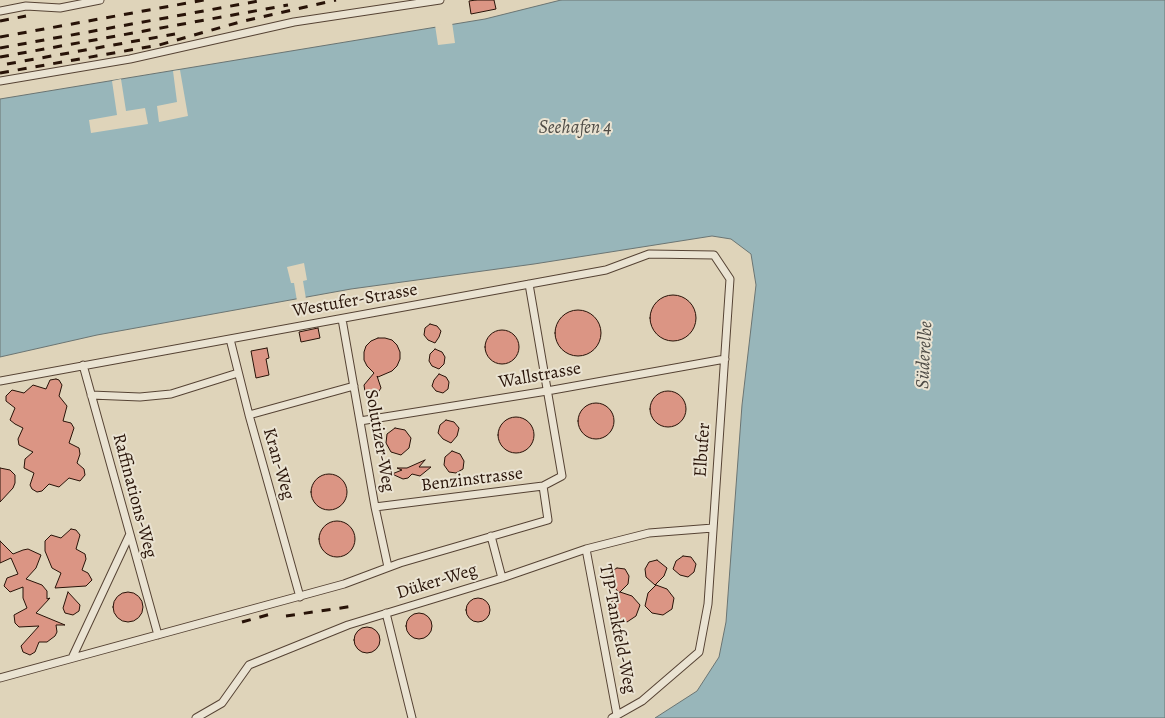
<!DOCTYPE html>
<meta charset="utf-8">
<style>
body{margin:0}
canvas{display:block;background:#dfd4ba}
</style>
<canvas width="1165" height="718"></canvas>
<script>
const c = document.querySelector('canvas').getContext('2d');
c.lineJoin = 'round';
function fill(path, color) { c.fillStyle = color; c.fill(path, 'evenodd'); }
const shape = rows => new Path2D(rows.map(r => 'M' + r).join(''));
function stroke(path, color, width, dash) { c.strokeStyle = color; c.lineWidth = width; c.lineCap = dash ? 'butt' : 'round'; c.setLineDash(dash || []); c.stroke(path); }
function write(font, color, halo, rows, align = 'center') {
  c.font = font + ' Alegreya,serif'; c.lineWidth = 4; c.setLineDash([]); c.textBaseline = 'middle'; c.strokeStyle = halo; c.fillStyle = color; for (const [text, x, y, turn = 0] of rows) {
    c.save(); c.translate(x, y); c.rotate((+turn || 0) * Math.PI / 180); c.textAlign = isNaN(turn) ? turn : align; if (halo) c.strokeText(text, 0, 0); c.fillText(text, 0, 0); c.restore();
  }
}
const water = shape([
 [561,0,1165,0,1165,718,655,718,697,691,719,657,726,622,742,405,756,285,751,254,731,239,712,236,534,264,351,289,97,335,0,357,0,99,485,19,561,0]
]);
fill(water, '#98b6ba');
stroke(water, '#6b7573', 1);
fill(shape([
 [452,22,455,43,438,45,435,25],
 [180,70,188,116,159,122,157,106,177,102,173,71],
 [121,79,126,111,145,108,148,124,91,133,89,120,117,115,112,81],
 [304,263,307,280,303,281,306,299,297,301,294,283,291,283,287,267]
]), '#dfd4ba');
const building = shape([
 [476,0,494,0,496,9,471,14,469,1,476,0],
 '650 318a23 23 0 1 1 46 0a23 23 0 1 1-46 0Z',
 '555 333a23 23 0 1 1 46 0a23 23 0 1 1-46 0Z',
 [430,324,437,326,441,331,439,337,435,343,428,340,424,335,425,328,430,324],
 [318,328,320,338,301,342,299,332,318,328],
 '485 347a17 17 0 1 1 34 0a17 17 0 1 1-34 0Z',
 [378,338,385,338,392,340,397,345,400,352,400,359,397,366,392,371,378,377,377,376,381,388,377,394,371,395,365,392,364,385,374,373,367,366,364,360,364,352,366,346,371,341,378,338],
 [267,348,269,358,266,359,269,375,256,378,251,351,267,348],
 [435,349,442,352,445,357,444,364,439,369,432,366,429,361,430,354,435,349],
 [439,374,446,377,449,382,448,389,443,393,436,391,432,386,434,380,439,374],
 [56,379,59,380,62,385,59,396,67,406,63,421,71,423,74,428,69,443,79,448,80,454,77,463,84,469,85,475,80,481,69,478,59,487,49,484,42,491,37,492,32,489,30,485,34,473,24,468,25,459,33,452,19,445,18,439,23,428,15,424,10,420,15,408,6,401,6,396,12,390,24,393,33,385,46,389,50,380,56,379],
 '650 409a18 18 0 1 1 36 0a18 18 0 1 1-36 0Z',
 '578 421a18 18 0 1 1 36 0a18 18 0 1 1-36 0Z',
 '498 435a18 18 0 1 1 36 0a18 18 0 1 1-36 0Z',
 [446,420,454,422,459,428,457,436,451,443,443,439,438,433,440,425,446,420],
 [395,428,405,430,411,438,409,448,401,455,391,452,386,443,387,434,395,428],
 [452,451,460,454,464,461,463,469,456,473,449,472,444,465,445,457,452,451],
 [425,460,419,467,431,467,420,476,412,474,408,478,403,479,392,474,402,470,397,468,407,468,425,460],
 [0,468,10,470,15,475,15,483,13,488,0,502,0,468],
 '311 492a18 18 0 1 1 36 0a18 18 0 1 1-36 0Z',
 '319 539a18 18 0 1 1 36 0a18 18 0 1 1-36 0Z',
 [71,529,76,530,80,535,76,549,85,554,86,559,82,570,88,573,92,580,86,586,55,588,61,573,52,568,45,551,45,541,51,535,61,538,71,529],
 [0,541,13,554,23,550,28,549,41,555,36,568,26,579,42,585,47,591,47,599,50,598,36,613,65,625,56,625,57,632,55,636,47,642,39,642,35,652,30,655,23,652,21,646,39,626,19,627,15,623,14,615,27,608,23,598,23,587,10,592,4,586,7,578,18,574,11,558,0,563,0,541],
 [683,556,691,557,696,564,694,572,688,577,680,575,673,569,676,561,683,556],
 [657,560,667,568,664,576,655,585,646,577,645,569,649,562,657,560],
 [617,568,625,569,629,576,628,584,619,593,609,580,610,572,617,568],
 [656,585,667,589,674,598,672,609,663,615,652,613,645,606,648,593,656,585],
 '113 607a15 15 0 1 1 30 0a15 15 0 1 1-30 0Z',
 [68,592,80,605,79,611,73,615,65,613,63,608,68,592],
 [620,592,632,596,640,605,636,616,627,622,616,620,610,611,612,601,620,592],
 '466 610a12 12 0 1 1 24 0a12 12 0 1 1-24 0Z',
 '406 626a13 13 0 1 1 26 0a13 13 0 1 1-26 0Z',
 '354 640a13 13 0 1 1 26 0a13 13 0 1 1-26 0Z'
]);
fill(building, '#db9584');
stroke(building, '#281308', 1);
const lane = shape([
 [0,11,26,6,60,8,100,0],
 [0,81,130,59,294,22,440,0],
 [342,319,375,507,388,567],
 [230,339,249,415,300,597],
 [83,365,158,635],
 [0,381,606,270,649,254,714,255,730,279,708,604,699,652,642,701,612,718],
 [91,395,140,397,171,394,238,373],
 [249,415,354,386],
 [360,421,547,391,725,359],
 [375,507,543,486,562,476,529,284],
 [491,536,502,578],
 [586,549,617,715],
 [386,613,412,718],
 [72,658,129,536],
 [0,678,344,584,400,563,548,520,543,486],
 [196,718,222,703,249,665,348,625,502,578,586,549,649,533,713,528]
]);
stroke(lane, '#564334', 9);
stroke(lane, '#eae3d2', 7);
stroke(shape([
 [0,21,26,16],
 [0,37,204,0],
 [0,48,264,0],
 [0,57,288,5],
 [7,64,175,34],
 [0,73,159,45,240,22,336,0],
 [286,616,354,606],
 [242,622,271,614]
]), '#281308', 3, [9, 9]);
write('18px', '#281308', '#eae3d2', [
 ["Westufer-Strasse",355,301,-10],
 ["Wallstrasse",540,376,-10],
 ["Solutizer-Weg",379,441,80],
 ["Elbufer",703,450,-86],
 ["Kran-Weg",278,464,74],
 ["Benzinstrasse",472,480,-7],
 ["Raffinations-Weg",134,496,75],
 ["Düker-Weg",437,582,-17],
 ["TJP-Tankfeld-Weg",617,629,79]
]);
write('italic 19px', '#4f4c46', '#eae3d2', [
 ["Seehafen 4",575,128],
 ["Süderelbe",925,355,-87]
]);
</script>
